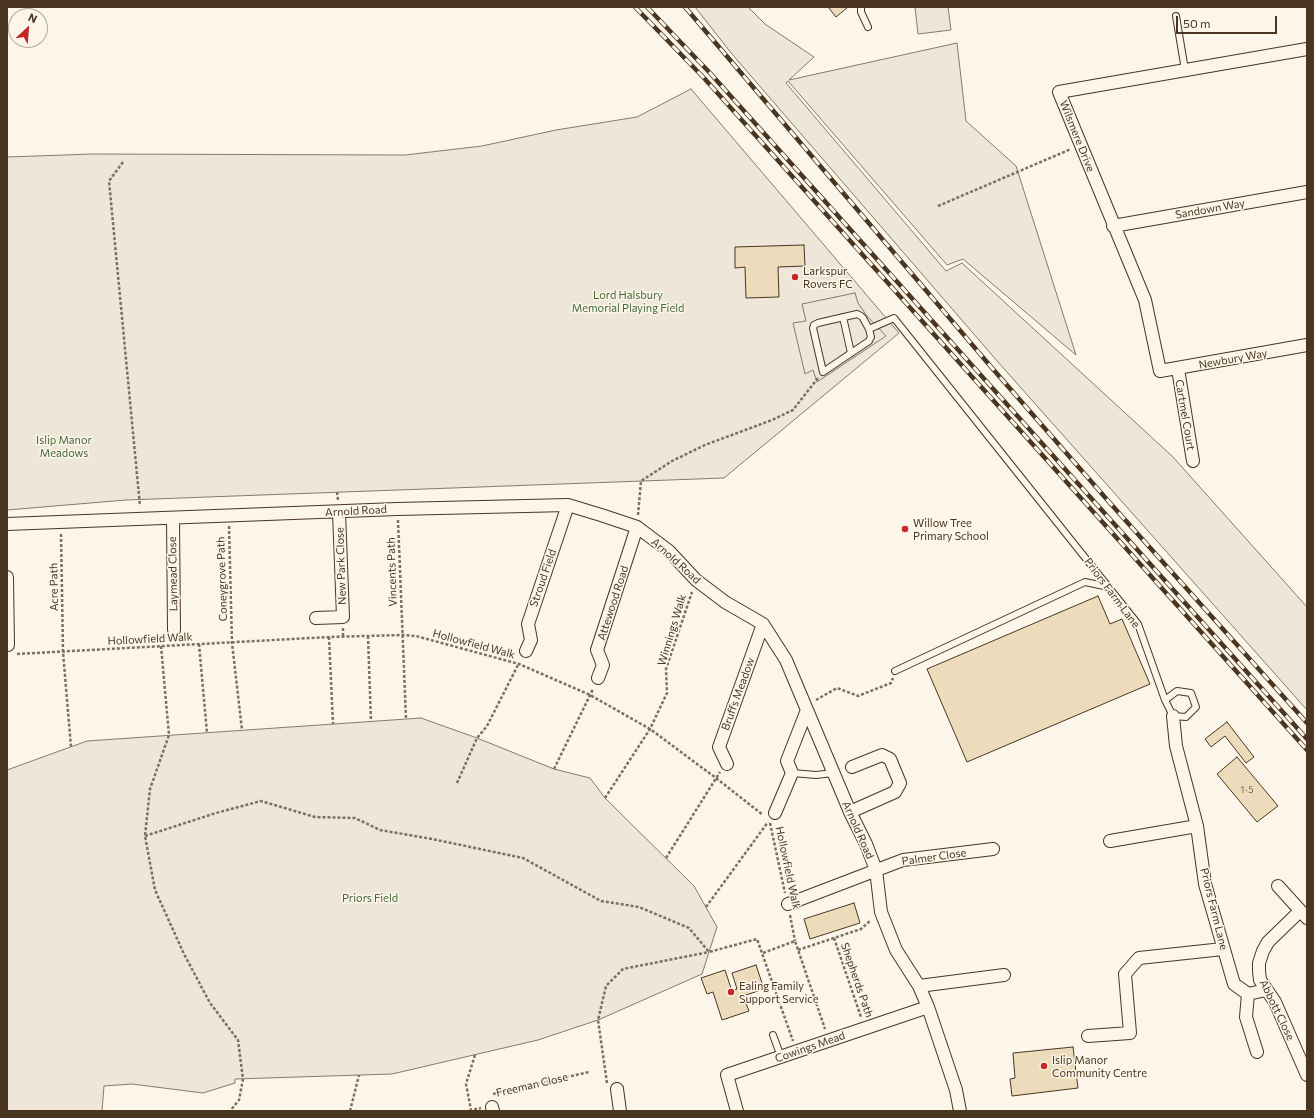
<!DOCTYPE html>
<style>
body{margin:0}
#map{position:relative;width:1314px;height:1118px;overflow:hidden;background:#fbf6e9;font-family:Commissioner,sans-serif}
canvas{display:block}
.frame{position:absolute;inset:0;border:8px solid #4a3520;pointer-events:none}
.north{position:absolute;left:8px;top:8px;width:40px;height:40px;box-sizing:border-box;background:#fbf6e9;border:1px solid #b4a999;border-radius:50%;rotate:26deg;font-size:11px;font-weight:700;line-height:16px;text-align:center;color:#4a3520}
.north::after{content:'';display:block;margin:auto;width:14px;height:18px;background:#c62828;clip-path:polygon(50% 0,100% 100%,50% 72%,0 100%)}
.scale{position:absolute;left:1176px;top:16px;width:101px;height:18px;box-sizing:border-box;border:2px solid #4a3520;border-top:0;padding-left:5px;font-size:12px;line-height:14px;white-space:nowrap;color:#4a3520;-webkit-text-stroke:3px #fbf6e9;paint-order:stroke}
</style>
<div id="map">
<canvas width="1314" height="1118"></canvas>
<div class="frame"></div>
<div class="north">N</div>
<div class="scale">50 m</div>
</div>
<script>
const c = document.querySelector('canvas').getContext('2d');
c.lineJoin = 'round';
function fill(path, color) { c.fillStyle = color; c.fill(path, 'evenodd'); }
const shape = rows => new Path2D(rows.map(r => 'M' + r).join(''));
function stroke(path, color, width, dash) { c.strokeStyle = color; c.lineWidth = width; c.lineCap = dash ? 'butt' : 'round'; c.setLineDash(dash || []); c.stroke(path); }
function write(font, color, halo, rows, align = 'center') {
  c.font = font + ' Commissioner,sans-serif'; c.lineWidth = 3; c.setLineDash([]); c.textBaseline = 'middle'; c.strokeStyle = halo; c.fillStyle = color; for (const [text, x, y, turn = 0] of rows) {
    c.save(); c.translate(x, y); c.rotate((+turn || 0) * Math.PI / 180); c.textAlign = isNaN(turn) ? turn : align; if (halo) c.strokeText(text, 0, 0); c.fillText(text, 0, 0); c.restore();
  }
}
const green = shape([
 [695,7,748,7,765,24,814,57,789,80,957,43,966,121,1016,166,1076,355,963,259,947,265,788,81,786,83,946,271,962,263,1173,457,1307,607,1307,710,998,362,732,54,695,7],
 [691,89,899,333,724,478,126,500,7,510,7,157,92,154,405,155,482,146,556,130,637,117,691,89],
 [421,718,477,738,554,769,590,778,605,798,694,886,717,927,702,974,598,1020,538,1040,392,1074,235,1079,235,1083,203,1093,132,1084,104,1086,102,1111,7,1111,7,770,87,741,421,718]
]);
fill(green, '#ede6d9');
stroke(green, '#887966', 1);
const parking = shape([
 [915,7,948,7,951,30,918,34,915,7],
 [855,293,858,303,867,316,886,336,817,382,813,370,805,374,793,323,806,321,802,304,855,293]
]);
fill(parking, '#ede7d9');
stroke(parking, '#887966', 1);
const building = shape([
 [828,7,848,7,836,17,828,7],
 [804,245,805,266,778,267,779,297,746,298,745,267,735,268,735,247,804,245],
 [1098,596,1110,624,1122,619,1150,684,967,762,927,669,1098,596],
 [1227,722,1254,757,1246,763,1225,736,1211,747,1205,739,1227,722],
 [1237,757,1278,806,1257,822,1217,774,1237,757],
 [854,903,860,923,810,939,804,919,854,903],
 [756,965,764,989,743,996,749,1011,722,1020,713,992,707,994,701,978,725,970,732,991,737,989,732,973,756,965],
 [1073,1047,1078,1088,1012,1096,1010,1079,1015,1078,1013,1053,1073,1047]
]);
fill(building, '#ecdcbc');
stroke(building, '#4a3520', 1);
const lane = shape([
 [861,7,861,12,868,27],
 [1176,16,1185,70],
 [857,314,861,316,863,318,869,329,871,337,869,341,823,372,813,328,814,325,818,323,857,314],
 [843,317,851,353],
 [869,329,894,318,1138,624,1165,700,1173,716,1186,717,1196,707,1191,693,1177,691,1165,700],
 [895,671,1085,582,1109,587],
 [792,773,816,775,833,773],
 [773,1035,781,1057]
]);
const street = shape([
 [1307,49,1059,92,1145,300,1160,371,1307,345],
 [1113,226,1307,192],
 [1178,369,1193,461],
 [173,518,174,630],
 [7,524,397,509,568,505,601,515,637,527,669,551,696,580,725,602,763,624,786,660,850,812,866,844,876,870,881,912,896,950,919,986,928,1007,956,1090,960,1111],
 [7,577,8,645],
 [316,618,343,617,339,512],
 [526,651,531,640,528,624,568,505],
 [598,678,603,665,597,650,637,527],
 [1173,716,1176,746,1197,826,1205,884,1234,984,1248,994,1266,990],
 [727,764,719,747,763,624],
 [850,812,895,792,900,783,890,759,882,755,852,767],
 [775,813,792,773,787,761,807,710],
 [1110,841,1197,826],
 [1278,886,1307,918],
 [788,904,903,860,993,849],
 [1300,911,1268,942,1263,951,1259,963,1259,971,1260,980,1275,1002,1307,1075],
 [919,986,1004,975],
 [1248,994,1246,1017,1257,1052],
 [1088,1036,1130,1033,1125,974,1139,958,1223,949],
 [617,1089,620,1111],
 [492,1107,493,1111],
 [737,1111,727,1075,928,1007]
]);
stroke(lane, '#4a3520', 8);
stroke(street, '#4a3520', 14);
stroke(shape([
 [123,162,109,181,140,506],
 [938,206,1071,149],
 [337,492,338,500],
 [638,515,641,481,672,461,705,445,772,420,793,410,818,378],
 [398,520,406,719],
 [229,526,232,643,242,730],
 [61,534,63,652,71,747],
 [343,628,343,637],
 [368,636,371,722],
 [329,637,333,724],
 [199,644,207,733],
 [161,646,169,735,150,789,145,836,155,890,184,954,210,1003,238,1040,243,1079,239,1100,230,1111],
 [17,654,329,637,403,635,416,636,519,664,590,695,650,729,716,778,763,815],
 [816,700,837,688,858,696,891,683,893,678],
 [554,769,593,689],
 [457,783,477,738,487,726,519,663],
 [605,798,650,729,667,693,666,669,692,592],
 [770,823,785,893],
 [145,836,216,813,261,801,315,817,355,818,380,830,432,839,523,858,601,901,639,907,689,928,709,952,757,939,793,1041],
 [666,858,720,772],
 [706,907,768,822],
 [790,915,795,941],
 [834,938,861,1017],
 [798,950,861,929,871,920],
 [763,953,795,941,825,1029],
 [475,1055,466,1084,471,1110,481,1108],
 [607,1083,598,1020,606,986,623,969,709,952],
 [493,1094,589,1072],
 [350,1111,359,1075]
]), '#7f6f5c', 2.5, [3, 2]);
stroke(lane, '#fbf6e9', 6);
stroke(street, '#fbf6e9', 12);
const rail = shape([
 [635,7,704,78,1307,750],
 [647,7,710,73,1307,739],
 [685,7,992,368,1110,503,1307,723]
]);
stroke(rail, '#4a3520', 4.5);
stroke(rail, '#fbf6e9', 3, [9]);
for (const [x, y, r, color] of [
 [795,277,4,"#c62828"],
 [905,529,4,"#c62828"],
 [731,992,4,"#c62828"],
 [1044,1066,4,"#c62828"]
]) { const dot = new Path2D(); dot.arc(x, y, r, 0, 2 * Math.PI); c.fillStyle = color; c.fill(dot); stroke(dot, '#fbf6e9', 1.5); }
write('9px', '#725f47', null, [
 ["1-5",1247,790]
]);
write('11px', '#4a3520', '#fbf6e9', [
 ["Wilsmere Drive",1077,136,68],
 ["Sandown Way",1210,209,-10],
 ["Newbury Way",1233,359,-10],
 ["Cartmel Court",1185,415,80],
 ["Arnold Road",356,511,-3],
 ["Arnold Road",676,561,42],
 ["New Park Close",341,566,-92],
 ["Vincents Path",392,572,-92],
 ["Laymead Close",173,574,-91],
 ["Stroud Field",543,578,-71],
 ["Coneygrove Path",222,579,-92],
 ["Acre Path",54,587,-91],
 ["Priors Farm Lane",1112,593,53],
 ["Attewood Road",613,603,-72],
 ["Winnings Walk",672,630,-73],
 ["Hollowfield Walk",150,639,-3],
 ["Hollowfield Walk",474,644,15],
 ["Bruffs Meadow",738,694,-70],
 ["Arnold Road",858,830,66],
 ["Palmer Close",934,857,-8],
 ["Hollowfield Walk",788,868,78],
 ["Priors Farm Lane",1214,909,76],
 ["Shepherds Path",857,980,71],
 ["Abbott Close",1277,1010,64],
 ["Cowings Mead",810,1047,-19],
 ["Freeman Close",532,1085,-13]
]);
write('11px', '#4a3520', '#fbf6e9', [
 ["Larkspur",803,271],
 ["Rovers FC",803,284],
 ["Willow Tree",913,523],
 ["Primary School",913,536],
 ["Ealing Family",739,986],
 ["Support Service",739,999],
 ["Islip Manor",1052,1060],
 ["Community Centre",1052,1073]
], 'left');
write('11px', '#436837', '#fbf6e9', [
 ["Lord Halsbury",628,295],
 ["Memorial Playing Field",628,308],
 ["Islip Manor",64,440],
 ["Meadows",64,453],
 ["Priors Field",370,898]
]);
</script>
